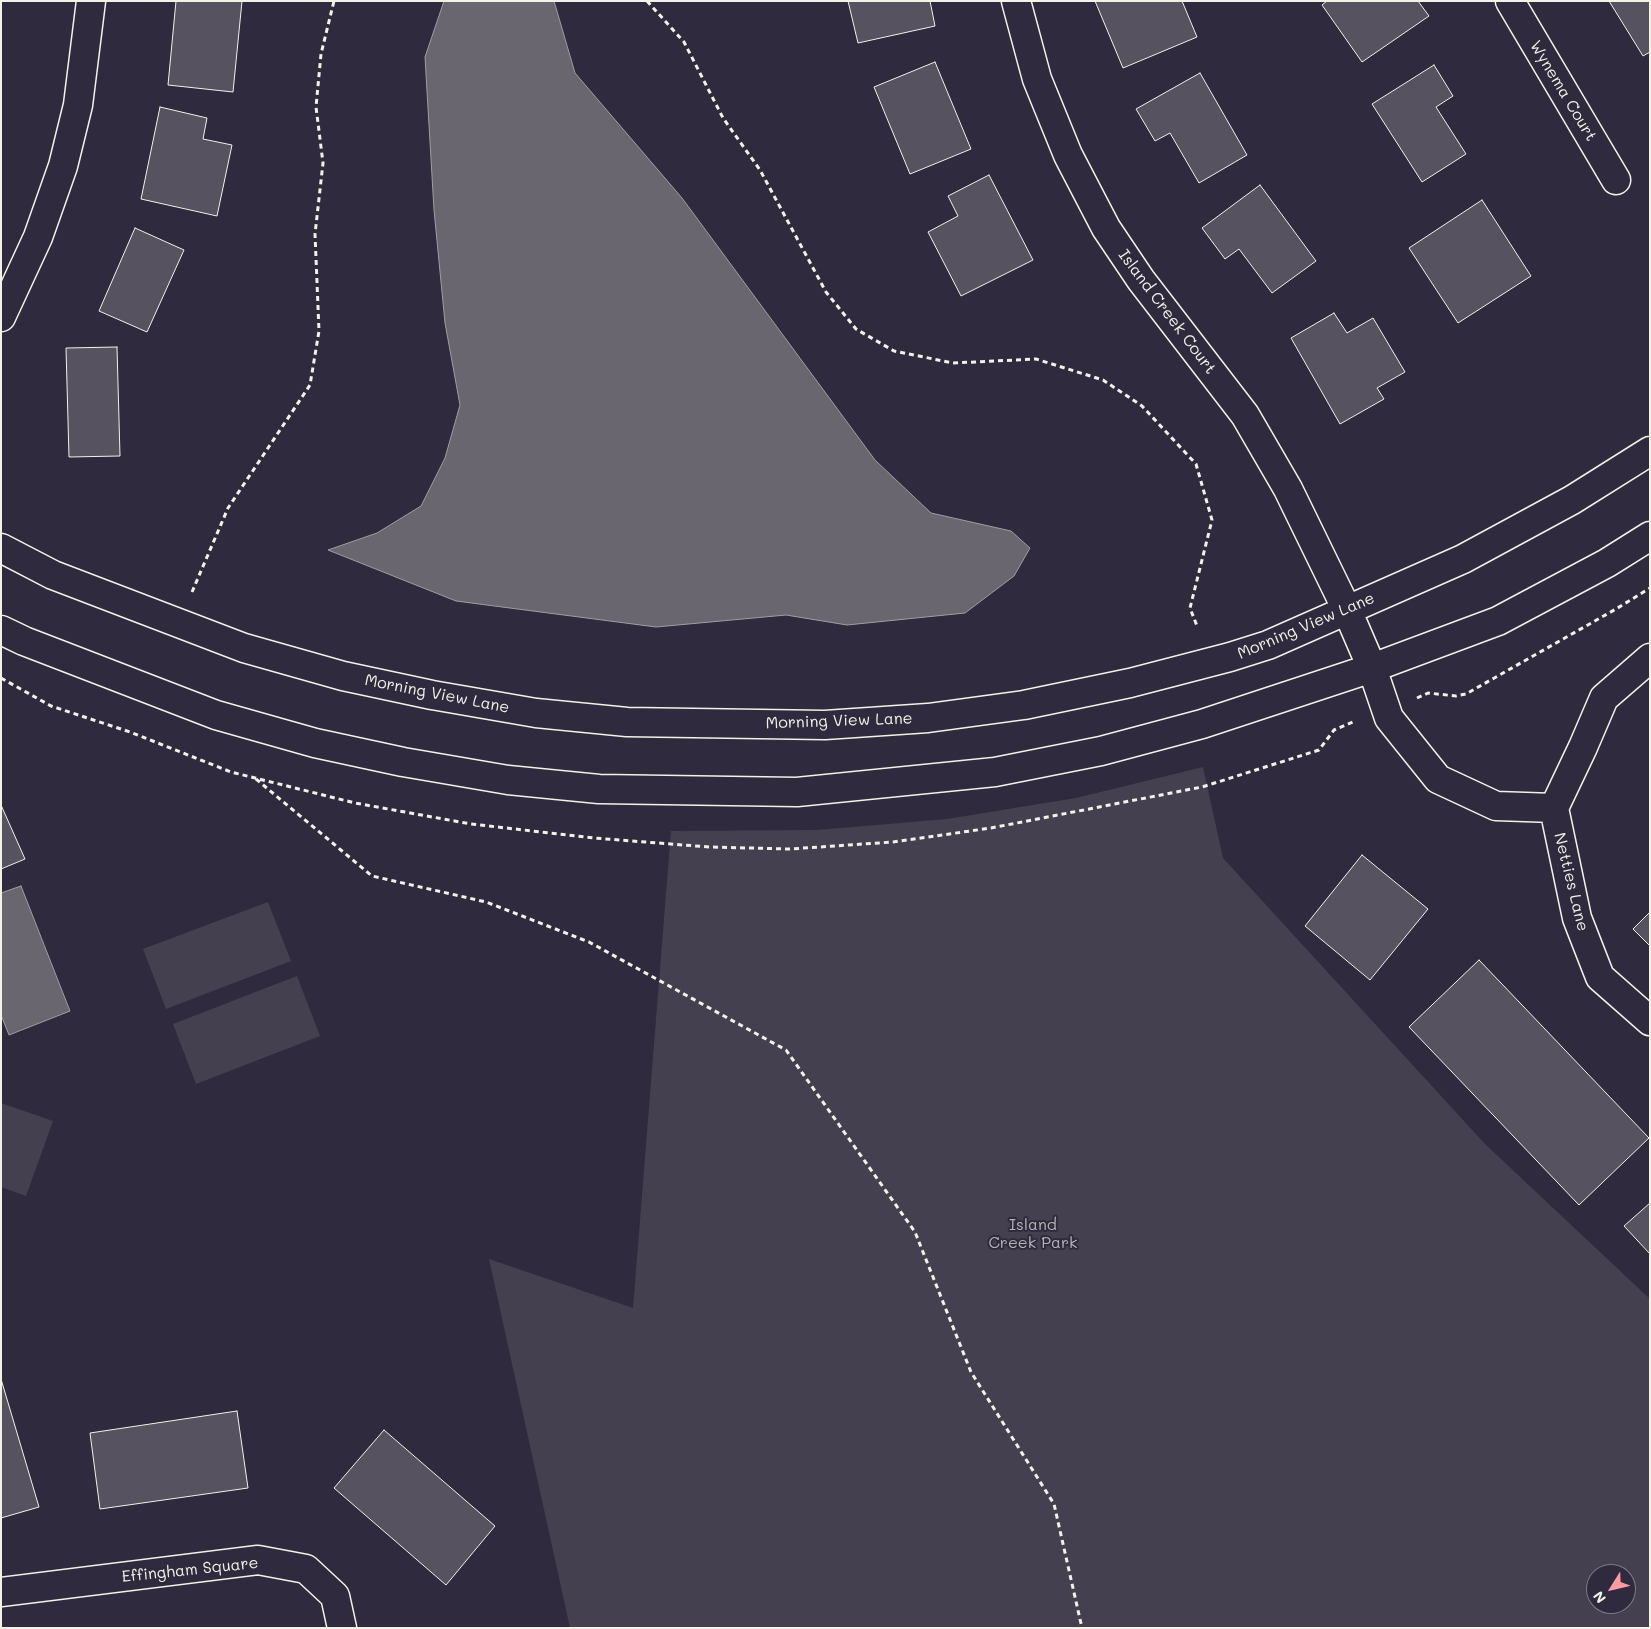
<!DOCTYPE html>
<style>
body{margin:0}
#map{position:relative;width:1651px;height:1629px;overflow:hidden;background:#2f2a3d;font-family:Mali,sans-serif}
canvas{display:block}
.frame{position:absolute;inset:0;border:2px solid #f4f1e8;pointer-events:none}
.north{position:absolute;left:1586px;top:1564px;width:50px;height:50px;box-sizing:border-box;background:#2f2a3d;border:1px solid #7e7a81;border-radius:50%;rotate:234deg;font-size:14px;font-weight:700;line-height:20px;text-align:center;color:#f4f1e8}
.north::after{content:'';display:block;margin:auto;width:18px;height:22px;background:#ff9aa2;clip-path:polygon(50% 0,100% 100%,50% 72%,0 100%)}
</style>
<div id="map">
<canvas width="1651" height="1629"></canvas>
<div class="frame"></div>
<div class="north">N</div>
</div>
<script>
const c = document.querySelector('canvas').getContext('2d');
c.lineJoin = 'round';
function fill(path, color) { c.fillStyle = color; c.fill(path, 'evenodd'); }
const shape = rows => new Path2D(rows.map(r => 'M' + r).join(''));
function stroke(path, color, width, dash) { c.strokeStyle = color; c.lineWidth = width; c.lineCap = dash ? 'butt' : 'round'; c.setLineDash(dash || []); c.stroke(path); }
function write(font, color, halo, rows, align = 'center') {
  c.font = font + ' Mali,sans-serif'; c.lineWidth = 4; c.setLineDash([]); c.textBaseline = 'middle'; c.strokeStyle = halo; c.fillStyle = color; for (const [text, x, y, turn = 0] of rows) {
    c.save(); c.translate(x, y); c.rotate((+turn || 0) * Math.PI / 180); c.textAlign = isNaN(turn) ? turn : align; if (halo) c.strokeText(text, 0, 0); c.fillText(text, 0, 0); c.restore();
  }
}
fill(shape([
 [1203,767,1223,858,1485,1144,1650,1299,1650,1628,570,1628,489,1259,633,1308,671,831,817,830,947,819,1076,798],
 [1596,1574,1626,1574,1626,1604,1596,1604],
 [268,902,291,961,166,1009,143,949],
 [297,976,320,1036,196,1084,173,1024],
 [1,1103,53,1121,26,1196,1,1187]
]), '#454050');
const water = shape([
 [444,1,554,1,575,73,682,198,875,460,931,513,1011,531,1030,548,1014,576,965,613,847,625,786,615,656,627,456,601,328,550,377,533,421,506,445,458,460,405,445,323,434,210,425,57,444,1],
 [21,886,70,1011,9,1035,1,1015,1,893,21,886]
]);
fill(water, '#6a6670');
stroke(water, '#a19ea0', 1);
const building = shape([
 [176,1,242,1,233,92,168,85,176,1],
 [848,1,930,1,935,26,858,43,848,1],
 [1095,1,1182,1,1197,37,1123,68,1095,1],
 [1327,1,1418,1,1429,16,1362,62,1322,5,1327,1],
 [1609,1,1650,1,1650,52,1643,56,1609,1],
 [935,62,971,149,910,174,874,87,935,62],
 [1434,65,1453,96,1436,107,1466,154,1422,182,1372,104,1434,65],
 [1200,73,1247,155,1199,183,1170,133,1155,141,1136,109,1200,73],
 [160,107,207,118,203,139,232,145,217,216,141,199,160,107],
 [989,175,1033,260,961,296,928,232,958,216,948,196,989,175],
 [1260,185,1316,261,1272,293,1239,249,1225,259,1202,228,1260,185],
 [1482,200,1531,276,1458,323,1409,248,1482,200],
 [135,228,184,250,147,332,99,311,135,228],
 [1334,313,1347,333,1373,318,1405,372,1377,388,1384,399,1340,424,1291,338,1334,313],
 [117,347,120,456,69,457,66,348,117,347],
 [1,805,25,859,1,869,1,805],
 [1362,855,1428,909,1370,980,1305,926,1362,855],
 [1650,912,1650,946,1633,929,1650,912],
 [1479,960,1649,1138,1579,1205,1409,1027,1479,960],
 [1650,1203,1650,1254,1624,1226,1650,1203],
 [1,1379,39,1507,1,1518,1,1379],
 [237,1411,248,1488,100,1509,90,1433,237,1411],
 [384,1430,495,1526,446,1585,334,1488,384,1430]
]);
fill(building, '#56525f');
stroke(building, '#f4f1e8', 1);
const minor = shape([
 [1016,1,1037,79,1068,155,1106,228,1141,280,1245,415,1288,489,1347,610,1372,668,1389,718,1438,779,1496,806,1554,808],
 [1510,1,1616,180],
 [1,317,38,237,63,166,78,105,91,1],
 [1,548,53,575,244,648,343,676,432,695,536,713,627,722,825,725,928,718,1024,705,1130,683,1230,657,1268,645,1463,559,1572,500,1650,451],
 [1,630,24,641,216,715,315,743,403,762,508,780,599,789,797,792,995,772,1101,751,1202,724,1372,668,1498,621,1607,563,1650,536],
 [1650,658,1604,698,1583,747,1554,808,1577,918,1600,977,1650,1021],
 [1,1592,258,1560,306,1569,335,1596,342,1628]
]);
stroke(minor, '#f4f1e8', 31);
stroke(shape([
 [647,1,684,42,723,118,760,170,826,292,856,329,894,351,953,363,1036,359,1103,380,1142,406,1196,464,1212,520,1190,608,1197,626],
 [192,592,228,508,310,385,319,331,315,234,323,163,316,107,321,54,334,1],
 [1,678,51,706,130,732,231,772,355,803,471,824,594,838,709,847,790,849,893,842,991,828,1202,787,1319,750,1334,730,1355,721],
 [1417,698,1428,693,1456,696,1466,694,1616,609,1650,588],
 [256,779,372,876,486,902,589,942,786,1050,915,1232,971,1372,1054,1504,1082,1628]
]), '#f4f1e8', 3, [5, 4]);
stroke(minor, '#2f2a3d', 28);
write('16px', '#f4f1e8', '#2f2a3d', [
 ["Wynema Court",1563,91,59],
 ["Island Creek Court",1167,312,53],
 ["Morning View Lane",1306,626,-23],
 ["Morning View Lane",437,694,11],
 ["Morning View Lane",839,721,-2],
 ["Netties Lane",1571,882,76],
 ["Effingham Square",190,1570,-6]
]);
write('16px', '#b7b3b3', '#2f2a3d', [
 ["Island",1033,1225],
 ["Creek Park",1033,1243]
]);
</script>
